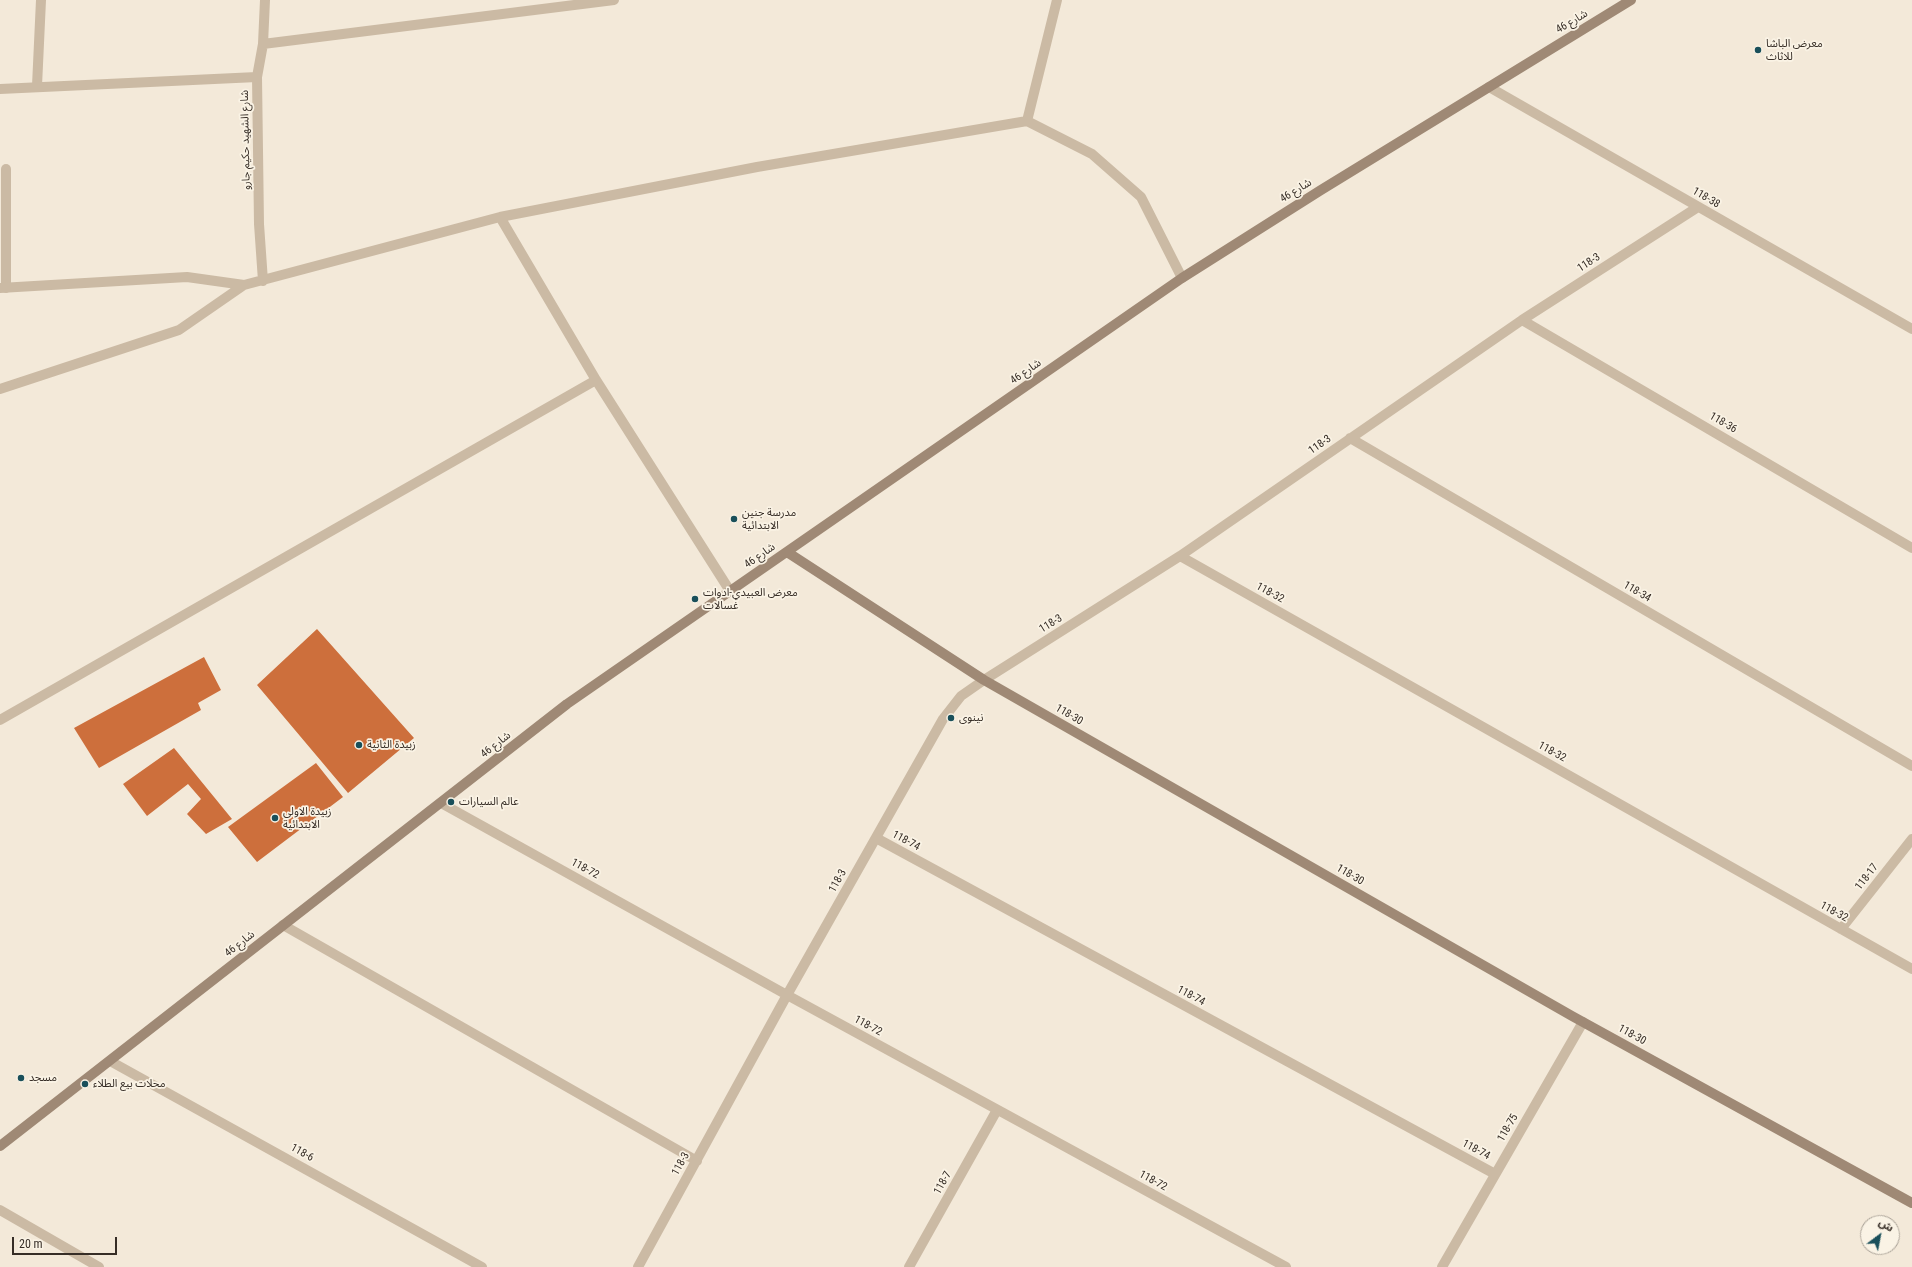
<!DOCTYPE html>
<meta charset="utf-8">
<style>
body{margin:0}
#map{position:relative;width:1912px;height:1267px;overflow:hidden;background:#f3e9d9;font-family:"Roboto Condensed","Noto Sans Arabic",sans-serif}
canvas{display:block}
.north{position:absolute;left:1860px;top:1215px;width:40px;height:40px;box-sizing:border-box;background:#faf3e5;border:1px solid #aca499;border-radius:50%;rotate:32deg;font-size:11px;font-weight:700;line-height:16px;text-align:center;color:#362d26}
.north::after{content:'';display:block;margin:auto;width:14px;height:18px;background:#194f5a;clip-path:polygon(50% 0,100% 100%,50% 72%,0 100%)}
.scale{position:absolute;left:12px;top:1237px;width:105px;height:18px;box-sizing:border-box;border:2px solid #362d26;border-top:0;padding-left:5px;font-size:12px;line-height:14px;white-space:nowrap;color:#362d26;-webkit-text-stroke:3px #faf3e5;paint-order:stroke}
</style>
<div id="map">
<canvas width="1912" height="1267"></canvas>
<div class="north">ش</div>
<div class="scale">20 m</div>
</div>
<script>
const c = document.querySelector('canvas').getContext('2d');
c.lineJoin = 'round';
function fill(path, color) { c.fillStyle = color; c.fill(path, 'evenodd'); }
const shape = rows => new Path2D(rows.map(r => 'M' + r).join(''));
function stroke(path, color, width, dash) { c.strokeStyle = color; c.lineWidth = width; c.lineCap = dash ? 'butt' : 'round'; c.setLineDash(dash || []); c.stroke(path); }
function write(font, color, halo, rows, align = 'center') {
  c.font = font + ' "Roboto Condensed","Noto Sans Arabic",sans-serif'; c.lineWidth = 3.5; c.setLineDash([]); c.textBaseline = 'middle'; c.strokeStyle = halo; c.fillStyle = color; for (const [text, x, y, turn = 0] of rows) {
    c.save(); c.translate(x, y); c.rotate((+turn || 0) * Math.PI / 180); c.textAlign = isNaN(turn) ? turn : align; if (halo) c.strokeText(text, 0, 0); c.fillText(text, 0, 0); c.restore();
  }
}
fill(shape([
 [317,629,414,738,348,793,257,685],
 [204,657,221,690,198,703,201,710,99,768,74,728],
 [174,748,232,819,206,834,187,814,201,799,188,784,147,816,123,784],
 [316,763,343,797,257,862,228,827]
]), '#cd6f3c');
stroke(shape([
 [6,169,6,288]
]), '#cbbaa4', 10);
stroke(shape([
 [263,44,614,0],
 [37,86,41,0],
 [1489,87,1912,329],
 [0,89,257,77],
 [1027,121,1057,0],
 [500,217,596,380,730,591],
 [263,281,259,224,257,77,263,44,265,0],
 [0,288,187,277,244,285],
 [1522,320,1912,548],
 [0,389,179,330,244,285,500,217,757,167,1027,121,1092,154,1141,197,1182,278],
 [1350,438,1912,766],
 [1180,556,1912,969],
 [0,720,596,380],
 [441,803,787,995,1286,1267],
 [876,838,1495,1174],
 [283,925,697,1161],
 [1841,929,1912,839],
 [110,1061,482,1267],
 [0,1210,99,1267],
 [638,1267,787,995,943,719,961,696,984,680,1180,556,1522,320,1698,207],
 [909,1267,997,1110],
 [1442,1267,1583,1022]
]), '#cbbaa4', 10);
stroke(shape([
 [787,552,984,680,1572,1016,1912,1203],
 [0,1146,567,704,1182,278,1321,190,1631,0]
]), '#9f8975', 10);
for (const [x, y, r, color] of [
 [1758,50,4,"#194f5a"],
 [734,519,4,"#194f5a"],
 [695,599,4,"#194f5a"],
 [951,718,4,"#194f5a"],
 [359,745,4,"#194f5a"],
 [451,802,4,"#194f5a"],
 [275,818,4,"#194f5a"],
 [21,1078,4,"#194f5a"],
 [85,1084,4,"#194f5a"]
]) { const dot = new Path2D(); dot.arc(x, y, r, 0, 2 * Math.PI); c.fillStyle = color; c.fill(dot); stroke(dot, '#faf3e5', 1.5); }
write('11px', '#362d26', '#faf3e5', [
 ["شارع 46",1572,22,-31],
 ["شارع الشهيد حكيم جارو",246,140,-91],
 ["شارع 46",1296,191,-32],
 ["118-38",1706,198,30],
 ["118-3",1589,263,-33],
 ["شارع 46",1026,372,-35],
 ["118-36",1723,423,30],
 ["118-3",1320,445,-35],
 ["شارع 46",760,556,-35],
 ["118-34",1637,592,30],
 ["118-32",1270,593,29],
 ["118-3",1051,624,-32],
 ["118-30",1069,715,30],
 ["شارع 46",496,745,-38],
 ["118-32",1552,752,29],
 ["118-74",906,841,28],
 ["118-72",585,869,29],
 ["118-30",1350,875,30],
 ["118-17",1867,877,-52],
 ["118-3",838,881,-61],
 ["118-32",1834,912,29],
 ["شارع 46",240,944,-38],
 ["118-74",1191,996,28],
 ["118-72",868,1026,29],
 ["118-30",1632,1035,29],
 ["118-75",1508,1128,-60],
 ["118-74",1476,1150,28],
 ["118-6",302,1153,29],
 ["118-3",681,1164,-61],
 ["118-72",1153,1181,29],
 ["118-7",943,1183,-61]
]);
write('11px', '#362d26', '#faf3e5', [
 ["معرض الباشا",1766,44],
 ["للاثاث",1766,57],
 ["مدرسة جنين",742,513],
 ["الابتدائية",742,526],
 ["معرض العبيدي-ادوات",703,593],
 ["غسالات",703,606],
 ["نينوى",959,718],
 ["زبيدة الثانية",367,745],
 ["عالم السيارات",459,802],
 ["زبيدة الاولى",283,812],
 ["الابتدائية",283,825],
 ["مسجد",29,1078],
 ["محلات بيع الطلاء",93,1084]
], 'left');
</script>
